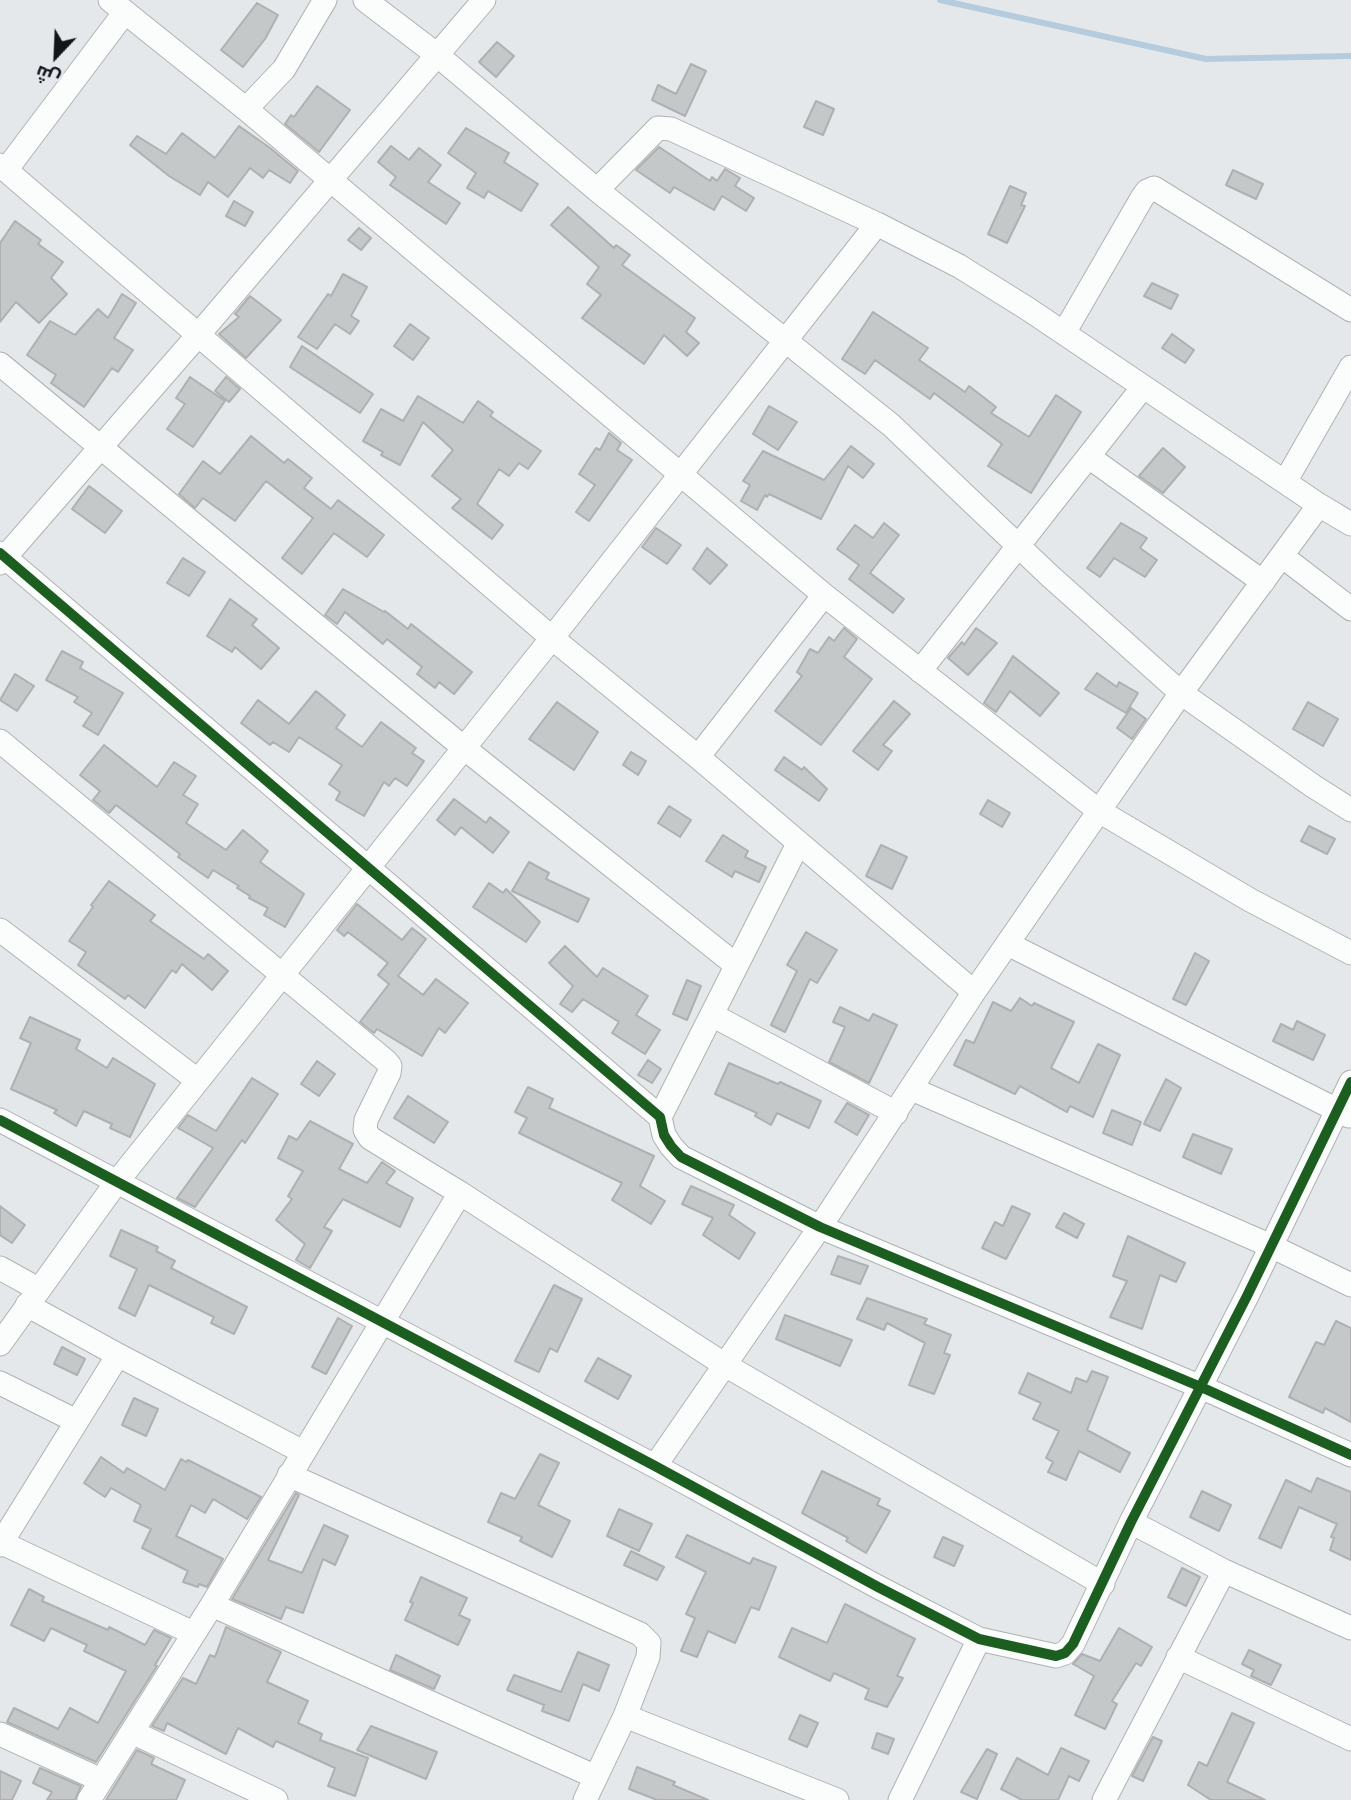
<!DOCTYPE html>
<meta charset="utf-8">
<style>
body{margin:0}
#map{position:relative;width:1351px;height:1800px;overflow:hidden;background:#e5e8eb;font-family:Signika,Cairo,sans-serif}
canvas{display:block}
.north{position:absolute;left:21px;top:21px;width:70px;height:70px;-webkit-text-stroke:5px #e2e8ee;paint-order:stroke;rotate:203deg;font-size:19px;font-weight:700;line-height:28px;text-align:center;color:#131517}
.north::after{content:'';display:block;margin:auto;width:24px;height:32px;background:#131517;clip-path:polygon(50% 0,100% 100%,50% 72%,0 100%)}
</style>
<div id="map">
<canvas width="1351" height="1800"></canvas>
<div class="north">ش</div>
</div>
<script>
const c = document.querySelector('canvas').getContext('2d');
c.lineJoin = 'round';
const shape = rows => new Path2D(rows.map(r => 'M' + r).join(''));
function stroke(path, color, width, dash) { c.strokeStyle = color; c.lineWidth = width; c.lineCap = dash ? 'butt' : 'round'; c.setLineDash(dash || []); c.stroke(path); }
function fill(path, color) { c.fillStyle = color; c.fill(path, 'evenodd'); }
stroke(shape([
 [940,0,1206,59,1351,56]
]), '#b5cbde', 6);
const building = shape([
 [257,3,278,15,265,39,243,67,221,50,257,3],
 [497,42,514,56,496,77,479,62,497,42],
 [691,64,706,71,685,116,652,100,658,85,676,94,691,64],
 [317,86,350,110,319,152,285,124,291,115,294,117,317,86],
 [816,101,834,109,823,135,804,127,816,101],
 [239,126,270,148,298,171,290,183,269,170,263,178,250,168,228,197,208,182,200,195,169,176,130,145,137,136,166,154,182,133,215,158,239,126],
 [466,128,509,153,504,162,538,184,521,211,488,191,484,198,467,188,476,173,448,153,466,128],
 [391,146,409,160,419,148,441,165,428,182,460,203,446,224,390,185,396,177,378,162,391,146],
 [659,147,710,181,712,177,717,181,725,169,740,178,735,186,754,198,746,211,722,196,714,210,674,187,670,193,636,170,659,147],
 [1233,170,1263,184,1256,199,1226,185,1233,170],
 [1010,186,1026,193,1021,205,1025,206,1007,243,988,234,1010,186],
 [234,201,253,212,245,226,226,216,234,201],
 [568,207,614,248,616,245,630,255,622,265,695,318,686,332,699,343,687,356,664,335,644,364,582,318,601,295,587,284,599,267,551,225,568,207],
 [15,221,41,240,38,244,63,262,51,278,67,294,39,323,16,302,0,322,0,243,15,221],
 [359,228,371,238,361,250,348,240,359,228],
 [343,274,367,287,351,316,359,321,350,334,335,324,317,349,298,337,328,294,331,296,343,274],
 [1152,283,1178,295,1171,309,1144,296,1152,283],
 [122,294,136,303,114,338,133,350,118,372,112,368,84,407,51,383,56,375,27,355,50,321,75,335,98,309,108,318,122,294],
 [250,296,281,320,246,358,219,334,239,317,235,314,250,296],
 [873,312,928,348,919,360,965,392,969,386,996,407,991,413,1029,437,1056,395,1081,412,1031,493,988,466,1002,444,934,393,930,399,875,360,865,374,842,359,873,312],
 [410,324,429,338,413,360,394,346,410,324],
 [1172,334,1194,350,1185,363,1162,348,1172,334],
 [302,346,373,394,360,413,290,367,302,346],
 [190,377,225,401,193,447,167,429,185,404,176,398,190,377],
 [226,377,240,389,229,402,215,391,226,377],
 [418,396,463,423,478,401,493,412,490,416,541,451,528,469,519,463,509,476,499,469,477,504,503,525,492,539,452,508,461,499,432,476,453,450,423,422,400,465,381,455,383,452,363,441,381,409,403,421,418,396],
 [769,406,797,422,778,450,753,434,769,406],
 [609,433,621,443,617,450,632,460,589,521,576,512,595,485,579,474,596,448,600,450,609,433],
 [251,436,284,463,288,459,312,478,304,488,331,509,338,500,384,535,367,557,334,533,302,574,282,558,313,518,266,481,235,521,203,498,195,508,179,494,203,461,220,474,251,436],
 [851,446,874,464,863,478,848,466,821,519,769,494,767,497,765,495,757,510,741,501,750,485,743,481,763,451,824,480,851,446],
 [1163,448,1185,467,1163,493,1139,476,1163,448],
 [89,486,122,511,105,533,72,509,89,486],
 [884,523,899,535,870,573,904,599,893,613,849,579,859,565,837,549,855,525,873,538,884,523],
 [1121,523,1147,538,1140,548,1157,560,1145,577,1114,558,1100,577,1087,568,1121,523],
 [656,528,681,545,667,564,642,547,656,528],
 [707,548,727,565,710,584,693,569,707,548],
 [183,558,205,572,189,596,167,583,183,558],
 [343,589,384,612,385,611,408,629,411,624,472,672,454,694,439,682,435,688,417,674,422,667,387,639,383,644,345,612,337,624,325,615,343,589],
 [230,599,257,619,252,625,279,648,261,669,235,647,232,652,207,636,230,599],
 [844,628,857,639,844,657,872,679,821,745,775,711,802,676,797,672,810,649,818,653,829,637,834,641,844,628],
 [976,628,997,643,968,675,948,658,962,642,964,645,976,628],
 [62,651,83,662,80,668,123,693,98,735,83,726,92,713,74,702,78,697,46,680,62,651],
 [1013,656,1059,693,1040,716,1010,691,996,712,984,703,1013,656],
 [1097,673,1117,687,1119,682,1138,693,1126,713,1085,689,1097,673],
 [15,674,34,686,17,711,0,700,15,674],
 [316,691,345,715,336,728,362,747,381,722,416,748,412,753,424,761,407,786,395,778,389,786,384,782,364,816,336,800,340,792,329,784,342,765,299,737,289,752,273,742,270,745,241,723,258,700,289,724,316,691],
 [894,701,910,714,883,745,892,751,878,770,853,751,894,701],
 [557,702,598,732,574,770,529,739,557,702],
 [1308,702,1338,719,1323,746,1293,729,1308,702],
 [1131,708,1146,719,1132,739,1117,728,1131,708],
 [104,745,157,787,174,762,196,776,183,795,198,804,186,823,226,850,243,830,268,851,260,862,304,894,285,927,264,915,268,908,249,898,250,896,237,888,239,886,213,870,208,878,178,857,180,854,116,805,109,813,93,800,100,791,80,775,104,745],
 [631,752,646,761,638,775,623,765,631,752],
 [784,757,802,770,804,767,827,789,819,801,775,770,784,757],
 [454,799,486,823,490,817,509,832,493,853,461,827,455,835,437,820,454,799],
 [988,800,1010,813,1002,827,980,814,988,800],
 [669,806,691,820,680,837,658,823,669,806],
 [1309,826,1335,839,1327,854,1301,841,1309,826],
 [723,835,748,851,745,857,766,867,759,882,735,871,732,877,706,861,723,835],
 [881,845,907,857,892,889,866,876,881,845],
 [529,862,549,873,546,879,589,899,578,922,512,891,529,862],
 [109,881,155,915,150,921,204,959,208,954,228,971,212,990,182,964,176,973,172,970,145,1008,128,995,125,999,78,965,86,952,69,941,93,907,91,905,109,881],
 [489,883,503,893,506,889,540,922,526,942,473,907,489,883],
 [357,904,402,940,412,928,426,939,398,976,423,995,436,979,468,1003,445,1033,439,1028,422,1056,377,1029,374,1033,360,1022,389,984,378,975,388,963,348,932,344,936,337,930,357,904],
 [806,932,837,950,817,983,810,979,785,1032,771,1025,797,971,787,965,806,932],
 [565,946,597,977,603,968,648,996,636,1015,660,1030,645,1054,612,1033,619,1022,583,999,572,1012,560,1004,573,986,549,963,565,946],
 [1195,953,1209,961,1186,1005,1173,999,1195,953],
 [687,980,701,986,687,1020,673,1014,687,980],
 [1020,998,1032,1006,1034,1003,1074,1022,1051,1068,1079,1083,1098,1044,1120,1055,1093,1117,1070,1106,1067,1112,1020,1086,1015,1094,954,1065,966,1040,974,1043,993,1002,1011,1011,1020,998],
 [840,1007,869,1021,873,1014,897,1025,869,1083,829,1062,845,1027,833,1022,840,1007],
 [30,1017,80,1040,76,1049,107,1068,113,1058,155,1084,130,1137,110,1128,112,1124,84,1111,76,1126,54,1113,57,1110,11,1089,31,1043,20,1038,30,1017],
 [1297,1021,1325,1035,1313,1060,1273,1041,1281,1024,1293,1030,1297,1021],
 [648,1060,661,1069,652,1083,638,1075,648,1060],
 [317,1061,335,1074,319,1096,301,1084,317,1061],
 [729,1063,778,1084,780,1082,821,1101,809,1128,777,1113,771,1125,755,1116,757,1113,715,1094,729,1063],
 [252,1078,278,1094,245,1143,242,1140,195,1207,177,1198,213,1148,178,1128,188,1115,216,1131,252,1078],
 [1166,1079,1181,1088,1160,1131,1144,1124,1166,1079],
 [528,1087,553,1099,549,1108,654,1156,640,1186,665,1201,651,1224,612,1200,622,1183,519,1133,527,1118,515,1112,528,1087],
 [408,1096,448,1122,434,1143,394,1118,408,1096],
 [847,1103,869,1115,857,1135,835,1122,847,1103],
 [1112,1110,1141,1122,1132,1145,1103,1133,1112,1110],
 [310,1121,353,1144,339,1169,367,1183,382,1162,395,1171,386,1183,413,1198,400,1227,343,1199,324,1227,332,1231,310,1268,296,1260,305,1244,276,1220,292,1199,288,1196,303,1171,278,1158,289,1136,297,1140,310,1121],
 [1193,1134,1232,1149,1221,1174,1183,1157,1193,1134],
 [691,1186,734,1205,729,1215,755,1233,739,1259,703,1235,713,1218,682,1204,691,1186],
 [0,1206,25,1225,12,1243,0,1235,0,1206],
 [1012,1206,1030,1214,1006,1259,982,1248,995,1222,1003,1226,1012,1206],
 [1064,1213,1084,1224,1077,1238,1056,1227,1064,1213],
 [121,1230,158,1247,156,1251,175,1261,171,1268,247,1307,234,1334,211,1323,214,1317,149,1285,135,1316,119,1308,137,1269,110,1256,121,1230],
 [1128,1236,1185,1263,1176,1282,1160,1275,1142,1329,1110,1317,1127,1281,1113,1276,1128,1236],
 [838,1256,868,1266,860,1284,831,1274,838,1256],
 [554,1285,582,1299,557,1352,550,1348,539,1372,515,1361,554,1285],
 [867,1298,927,1319,924,1324,951,1335,944,1353,950,1355,934,1394,909,1385,925,1343,887,1323,884,1330,857,1319,867,1298],
 [785,1315,852,1340,840,1366,776,1339,785,1315],
 [338,1318,352,1326,326,1374,312,1367,338,1318],
 [1336,1321,1351,1328,1351,1422,1325,1408,1323,1413,1289,1397,1316,1342,1324,1345,1336,1321],
 [62,1347,85,1359,77,1375,54,1364,62,1347],
 [598,1358,631,1376,618,1399,585,1381,598,1358],
 [1092,1371,1108,1377,1087,1430,1130,1453,1120,1472,1079,1451,1066,1480,1048,1472,1053,1462,1046,1458,1059,1431,1033,1419,1041,1403,1019,1393,1028,1373,1071,1393,1076,1378,1087,1382,1092,1371],
 [134,1398,158,1409,146,1436,122,1425,134,1398],
 [540,1454,559,1463,538,1505,570,1521,552,1557,520,1541,522,1537,488,1522,501,1493,515,1499,540,1454],
 [101,1457,124,1473,127,1468,165,1490,181,1459,186,1462,188,1460,261,1497,247,1519,213,1499,205,1513,191,1505,176,1536,223,1559,207,1587,199,1584,198,1587,183,1582,188,1571,142,1548,151,1529,134,1521,141,1505,111,1488,105,1497,84,1483,101,1457],
 [822,1471,880,1499,877,1505,890,1511,866,1553,846,1541,848,1538,802,1513,822,1471],
 [1317,1478,1351,1492,1351,1560,1330,1550,1334,1538,1331,1537,1337,1524,1299,1507,1281,1548,1259,1538,1286,1480,1311,1492,1317,1478],
 [1202,1491,1231,1505,1219,1531,1190,1517,1202,1491],
 [296,1493,299,1495,268,1560,302,1573,324,1525,348,1536,335,1565,323,1559,303,1613,286,1607,281,1619,232,1599,296,1493],
 [619,1509,652,1524,639,1551,607,1536,619,1509],
 [687,1535,750,1564,753,1558,776,1567,759,1610,751,1607,735,1643,708,1631,697,1657,681,1651,695,1618,686,1614,706,1572,676,1557,687,1535],
 [943,1537,963,1546,954,1566,934,1557,943,1537],
 [631,1551,664,1567,657,1580,624,1565,631,1551],
 [1182,1568,1200,1577,1186,1606,1168,1597,1182,1568],
 [421,1577,467,1598,459,1615,470,1620,458,1645,405,1620,413,1603,410,1602,421,1577],
 [29,1589,44,1597,42,1601,108,1630,109,1627,145,1645,154,1630,171,1638,155,1665,157,1666,96,1762,7,1722,14,1708,58,1729,70,1708,98,1723,126,1671,84,1651,87,1645,51,1628,44,1641,11,1625,29,1589],
 [845,1604,915,1639,897,1676,903,1678,887,1707,865,1699,869,1689,834,1673,830,1681,779,1657,792,1628,827,1643,845,1604],
 [226,1627,281,1652,267,1682,308,1701,298,1723,322,1734,320,1740,368,1758,355,1796,328,1786,335,1768,276,1741,273,1747,238,1728,226,1754,167,1723,164,1731,152,1726,183,1678,196,1684,210,1655,215,1657,226,1627],
 [1119,1628,1152,1647,1141,1666,1136,1663,1112,1701,1117,1704,1105,1729,1075,1715,1094,1676,1073,1664,1082,1654,1100,1661,1119,1628],
 [1249,1650,1281,1665,1271,1685,1251,1676,1254,1670,1242,1664,1249,1650],
 [578,1652,609,1665,599,1691,583,1684,569,1721,542,1711,544,1705,507,1690,514,1675,561,1692,578,1652],
 [396,1655,440,1676,434,1689,390,1670,396,1655],
 [1232,1713,1254,1723,1227,1782,1265,1800,1211,1800,1188,1785,1199,1762,1207,1766,1232,1713],
 [800,1715,818,1723,807,1747,789,1739,800,1715],
 [371,1726,437,1752,426,1779,357,1750,371,1726],
 [877,1733,894,1739,888,1754,872,1748,877,1733],
 [1153,1737,1162,1741,1143,1781,1132,1776,1153,1737],
 [1061,1748,1089,1761,1079,1781,1069,1776,1058,1800,1022,1800,1001,1789,1017,1758,1048,1775,1061,1748],
 [987,1749,997,1754,977,1799,961,1792,987,1749],
 [137,1750,154,1758,151,1764,185,1780,176,1800,106,1800,137,1750],
 [637,1767,675,1782,673,1785,708,1800,657,1800,629,1789,637,1767],
 [40,1768,81,1786,75,1800,47,1800,52,1792,33,1783,40,1768],
 [0,1771,21,1781,12,1800,0,1800,0,1771]
]);
fill(building, '#c5c8c9');
stroke(building, '#aeb0b2', 2);
const minor = shape([
 [110,0,246,109,824,595,1099,811,1250,900,1351,953],
 [365,0,436,54,597,190,891,425,1050,576,1181,693,1313,786,1351,810],
 [246,109,284,69,325,0],
 [0,165,552,638,698,757,974,992],
 [6,170,125,12],
 [597,190,658,128,671,129,877,224,959,266,1028,309,1319,505,1351,524],
 [1064,333,1142,198,1147,191,1154,188,1351,310],
 [0,364,464,748,736,965],
 [1089,457,1263,582],
 [1285,482,1351,367],
 [0,553,660,1117,664,1135,671,1146,681,1157,820,1227,1201,1387,1351,1455],
 [1282,556,1351,609],
 [0,563,199,334,484,0],
 [920,671,1143,387],
 [0,741,386,1061,390,1066,389,1073,366,1120,365,1130,370,1138,460,1193,725,1365,1103,1584],
 [698,757,824,595],
 [0,930,197,1080],
 [1008,944,1349,1116],
 [712,1015,896,1113],
 [912,1089,1271,1246,1351,1285],
 [660,1117,798,844],
 [0,1120,655,1466,878,1587,979,1639,1056,1656,1065,1653,1073,1644,1131,1522,1247,1296,1351,1082],
 [0,1268,38,1289],
 [27,1305,118,1355,303,1452],
 [0,1344,116,1183,552,638,877,224],
 [0,1383,76,1421],
 [655,1466,820,1227,974,992,1099,811,1181,693,1319,505],
 [289,1475,640,1634,649,1643,648,1657,625,1716,585,1800],
 [1131,1522,1224,1571,1351,1628],
 [0,1542,193,1633],
 [0,1545,118,1355],
 [212,1605,596,1777],
 [1178,1657,1351,1739],
 [625,1716,837,1800],
 [132,1732,276,1800],
 [0,1734,101,1780],
 [89,1800,212,1605,460,1193],
 [900,1800,979,1639],
 [1104,1800,1224,1571]
]);
stroke(minor, '#afb2b3', 25);
stroke(minor, '#fbfcfc', 23);
stroke(shape([
 [0,553,660,1117,664,1135,671,1146,681,1157,820,1227,1201,1387,1351,1455],
 [0,1120,655,1466,878,1587,979,1639,1056,1656,1065,1653,1073,1644,1131,1522,1247,1296,1351,1082]
]), '#1b5e20', 10);
</script>
